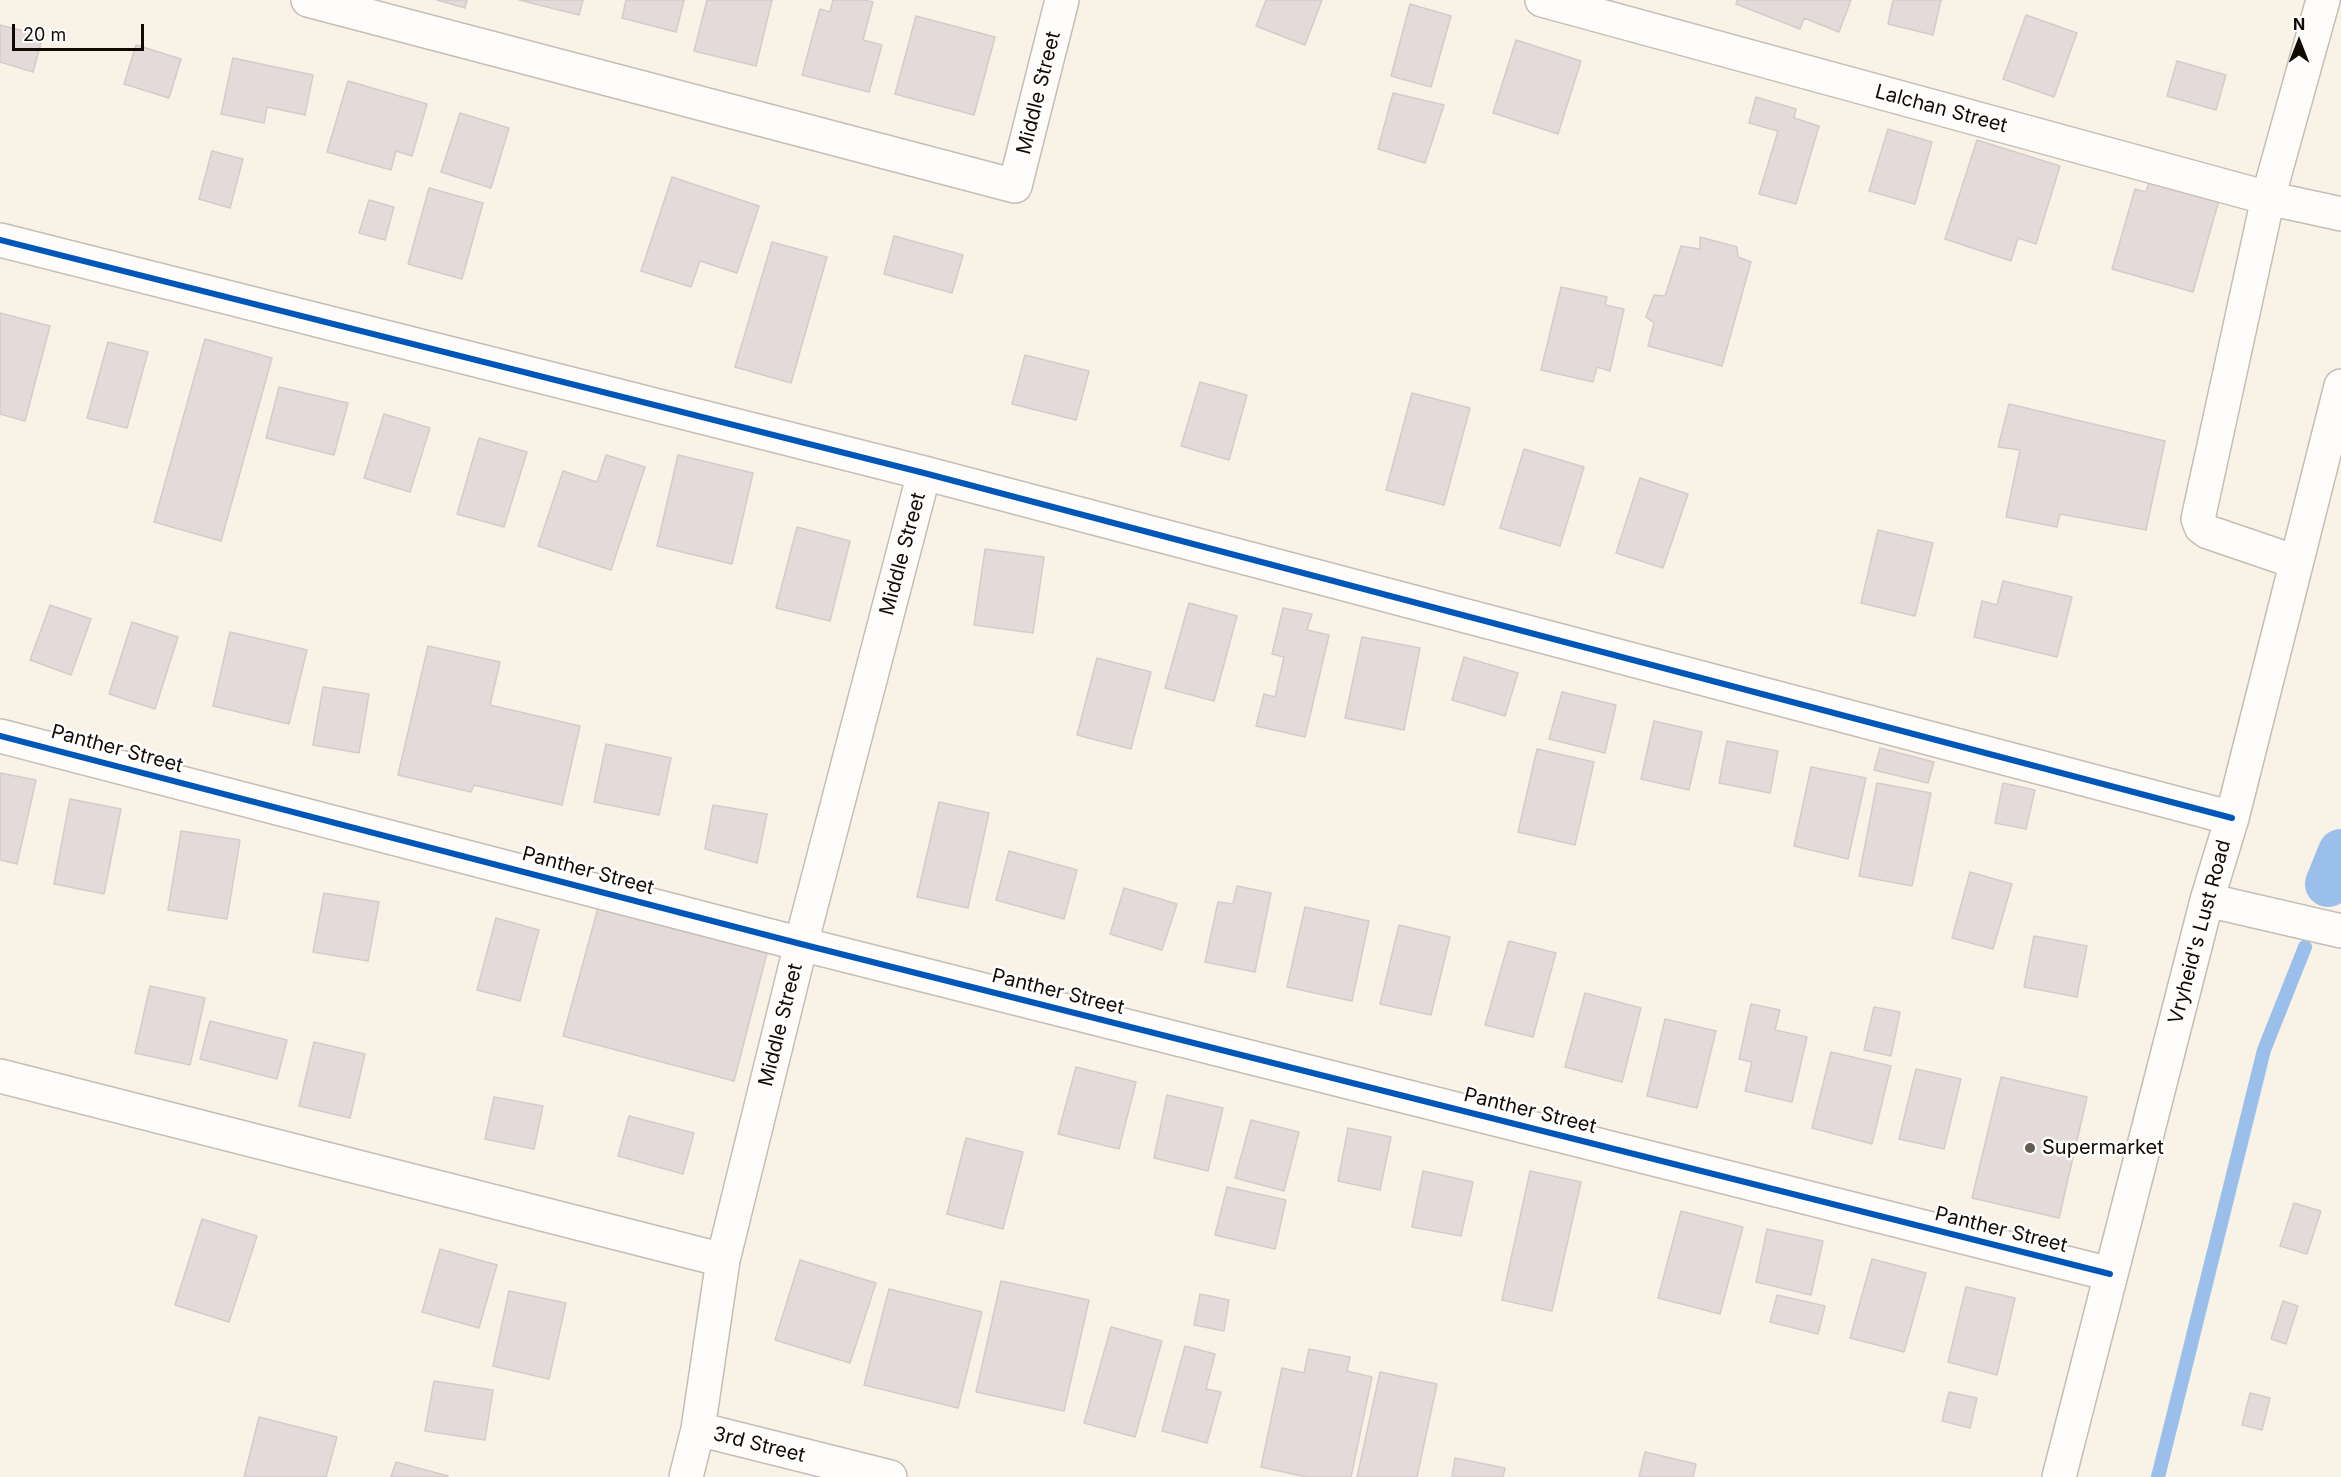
<!DOCTYPE html>
<style>
body{margin:0}
#map{position:relative;width:2341px;height:1477px;overflow:hidden;background:#f8f2e7;font-family:Inter,sans-serif}
canvas{display:block}
.north{position:absolute;left:2269px;top:12px;width:60px;height:60px;-webkit-text-stroke:4px #fff;paint-order:stroke;rotate:0deg;font-size:16px;font-weight:700;line-height:24px;text-align:center;color:#110a03}
.north::after{content:'';display:block;margin:auto;width:21px;height:27px;background:#110a03;clip-path:polygon(50% 0,100% 100%,50% 72%,0 100%)}
.scale{position:absolute;left:12px;top:24px;width:132px;height:27px;box-sizing:border-box;border:3px solid #110a03;border-top:0;padding-left:8px;font-size:18px;line-height:21px;white-space:nowrap;color:#110a03;-webkit-text-stroke:4px #fff;paint-order:stroke}
</style>
<div id="map">
<canvas width="2341" height="1477"></canvas>
<div class="north">N</div>
<div class="scale">20 m</div>
</div>
<script>
const c = document.querySelector('canvas').getContext('2d');
c.lineJoin = 'round';
const shape = rows => new Path2D(rows.map(r => 'M' + r).join(''));
function stroke(path, color, width, dash) { c.strokeStyle = color; c.lineWidth = width; c.lineCap = dash ? 'butt' : 'round'; c.setLineDash(dash || []); c.stroke(path); }
function fill(path, color) { c.fillStyle = color; c.fill(path, 'evenodd'); }
function write(font, color, halo, rows, align = 'center') {
  c.font = font + ' Inter,sans-serif'; c.lineWidth = 5; c.setLineDash([]); c.textBaseline = 'middle'; c.strokeStyle = halo; c.fillStyle = color; for (const [text, x, y, turn = 0] of rows) {
    c.save(); c.translate(x, y); c.rotate((+turn || 0) * Math.PI / 180); c.textAlign = isNaN(turn) ? turn : align; if (halo) c.strokeText(text, 0, 0); c.fillText(text, 0, 0); c.restore();
  }
}
stroke(shape([
 [2158,1477,2264,1050,2305,947]
]), '#9abfea', 14);
stroke(shape([
 [2328,884,2341,852]
]), '#9abfea', 46);
const building = shape([
 [437,0,467,0,465,8,437,0],
 [519,0,583,0,579,15,519,0],
 [626,0,684,0,676,32,622,18,626,0],
 [707,0,772,0,756,66,694,51,707,0],
 [833,0,864,0,873,2,863,40,882,45,869,92,802,75,820,9,830,12,833,0],
 [1266,0,1322,0,1305,45,1256,26,1266,0],
 [1737,0,1851,0,1839,32,1804,18,1800,29,1736,4,1737,0],
 [1893,0,1941,0,1933,35,1888,24,1893,0],
 [1410,4,1451,16,1431,87,1391,76,1410,4],
 [2026,15,2077,33,2054,97,2003,79,2026,15],
 [916,16,995,37,974,115,895,94,916,16],
 [0,25,43,36,33,72,0,62,0,25],
 [1516,40,1581,61,1558,134,1493,113,1516,40],
 [136,45,181,59,169,98,124,84,136,45],
 [233,58,313,75,305,115,267,107,264,123,221,114,233,58],
 [2177,61,2226,75,2216,110,2167,96,2177,61],
 [348,81,427,104,412,156,396,151,391,170,327,152,348,81],
 [1393,93,1444,105,1425,163,1378,149,1393,93],
 [1756,97,1796,109,1794,118,1819,126,1796,204,1759,194,1778,131,1749,123,1756,97],
 [460,113,509,128,491,188,441,172,460,113],
 [1888,129,1932,142,1915,204,1869,191,1888,129],
 [1977,140,2060,166,2036,244,2018,238,2011,261,1945,239,1977,140],
 [212,151,243,159,230,208,199,199,212,151],
 [2152,173,2221,193,2193,292,2112,269,2135,189,2146,192,2152,173],
 [672,177,759,206,737,273,700,261,691,287,641,271,672,177],
 [429,188,483,203,462,279,408,264,429,188],
 [369,200,394,207,385,240,359,233,369,200],
 [894,236,963,255,952,293,884,274,894,236],
 [1700,237,1737,247,1738,257,1751,262,1722,366,1648,346,1654,323,1646,317,1654,295,1665,296,1681,246,1700,249,1700,237],
 [772,242,827,257,791,383,735,367,772,242],
 [1561,287,1607,297,1605,305,1624,309,1610,371,1597,367,1593,382,1541,370,1561,287],
 [0,313,50,326,25,421,0,414,0,313],
 [205,339,272,358,221,541,154,522,205,339],
 [108,342,148,352,127,428,87,418,108,342],
 [1025,355,1089,371,1076,420,1012,404,1025,355],
 [1200,382,1247,395,1229,460,1181,446,1200,382],
 [279,387,348,403,334,455,266,438,279,387],
 [1412,393,1470,408,1444,505,1386,490,1412,393],
 [2009,404,2165,441,2146,530,2060,514,2057,527,2006,517,2020,450,1998,447,2009,404],
 [384,414,430,428,410,492,364,478,384,414],
 [479,438,527,452,504,527,457,514,479,438],
 [1524,449,1584,467,1560,546,1500,528,1524,449],
 [606,455,645,467,611,570,538,546,563,471,597,482,606,455],
 [678,455,753,473,732,564,657,546,678,455],
 [1640,478,1688,494,1663,568,1616,553,1640,478],
 [797,527,850,541,830,621,776,608,797,527],
 [1878,530,1933,543,1915,616,1861,603,1878,530],
 [985,549,1044,557,1033,633,974,625,985,549],
 [2003,581,2072,597,2057,657,1974,637,1982,601,1997,605,2003,581],
 [1189,603,1237,616,1214,701,1165,688,1189,603],
 [50,605,91,619,71,675,30,660,50,605],
 [1283,608,1312,614,1307,630,1329,635,1305,737,1256,726,1264,694,1275,697,1284,657,1272,654,1283,608],
 [132,622,178,637,155,709,109,694,132,622],
 [230,632,307,650,289,724,213,706,230,632],
 [1362,637,1420,648,1404,730,1345,718,1362,637],
 [428,646,500,662,490,705,580,726,562,805,474,785,471,792,398,775,428,646],
 [1464,657,1518,673,1505,716,1452,700,1464,657],
 [1097,658,1151,672,1131,749,1077,735,1097,658],
 [323,687,369,694,359,753,313,745,323,687],
 [1562,692,1616,705,1605,753,1549,739,1562,692],
 [1654,721,1702,732,1689,790,1641,779,1654,721],
 [1727,741,1778,751,1770,793,1719,783,1727,741],
 [606,744,671,758,659,815,594,802,606,744],
 [1880,748,1934,762,1928,783,1874,770,1880,748],
 [1537,749,1594,762,1575,845,1518,832,1537,749],
 [1811,767,1866,778,1848,859,1794,846,1811,767],
 [0,773,36,780,17,864,0,860,0,773],
 [1877,783,1931,793,1912,886,1859,876,1877,783],
 [2003,783,2035,790,2026,829,1995,823,2003,783],
 [70,799,121,809,104,894,54,884,70,799],
 [939,802,989,813,968,908,917,897,939,802],
 [713,805,767,814,757,863,705,849,713,805],
 [181,831,240,840,227,919,168,910,181,831],
 [1009,851,1077,870,1064,919,996,900,1009,851],
 [1970,872,2012,884,1993,949,1952,938,1970,872],
 [1237,886,1271,893,1255,972,1205,962,1218,902,1233,904,1237,886],
 [1124,888,1177,904,1162,950,1110,934,1124,888],
 [324,893,379,902,368,961,313,952,324,893],
 [1305,907,1369,921,1352,1001,1287,987,1305,907],
 [598,908,767,953,734,1081,563,1036,598,908],
 [496,918,539,930,520,1001,477,990,496,918],
 [1399,925,1450,937,1431,1015,1380,1004,1399,925],
 [2034,936,2087,946,2077,997,2024,987,2034,936],
 [1509,941,1556,953,1533,1037,1485,1025,1509,941],
 [150,986,205,998,190,1065,135,1053,150,986],
 [1585,993,1641,1008,1622,1082,1565,1067,1585,993],
 [1751,1004,1780,1010,1775,1030,1807,1037,1792,1102,1745,1091,1752,1062,1739,1059,1751,1004],
 [1874,1007,1900,1012,1891,1056,1864,1050,1874,1007],
 [1665,1019,1716,1031,1697,1108,1647,1096,1665,1019],
 [210,1021,287,1040,277,1079,200,1059,210,1021],
 [314,1042,365,1054,350,1118,299,1106,314,1042],
 [1831,1052,1891,1066,1872,1144,1812,1128,1831,1052],
 [1076,1067,1136,1082,1119,1149,1058,1134,1076,1067],
 [1916,1069,1961,1079,1944,1149,1899,1139,1916,1069],
 [2001,1077,2087,1097,2059,1218,1972,1198,2001,1077],
 [1167,1095,1223,1108,1208,1171,1154,1158,1167,1095],
 [494,1097,543,1106,534,1149,485,1139,494,1097],
 [629,1116,694,1133,683,1174,618,1156,629,1116],
 [1251,1120,1299,1132,1284,1191,1235,1178,1251,1120],
 [1348,1128,1391,1137,1380,1190,1338,1181,1348,1128],
 [966,1138,1023,1152,1003,1229,947,1214,966,1138],
 [1423,1171,1473,1182,1461,1236,1412,1227,1423,1171],
 [1530,1171,1581,1182,1552,1311,1502,1300,1530,1171],
 [1227,1187,1286,1200,1275,1249,1215,1235,1227,1187],
 [2294,1203,2321,1211,2307,1254,2280,1246,2294,1203],
 [1681,1211,1743,1227,1720,1314,1658,1298,1681,1211],
 [202,1219,257,1236,229,1322,175,1305,202,1219],
 [1767,1229,1823,1241,1811,1295,1756,1282,1767,1229],
 [440,1249,497,1265,479,1328,422,1312,440,1249],
 [1872,1259,1926,1273,1904,1352,1850,1338,1872,1259],
 [800,1260,876,1283,850,1363,775,1340,800,1260],
 [1001,1281,1089,1300,1064,1411,976,1392,1001,1281],
 [1966,1287,2015,1298,1997,1375,1948,1362,1966,1287],
 [889,1289,982,1312,958,1408,864,1385,889,1289],
 [509,1291,566,1303,549,1379,493,1366,509,1291],
 [1200,1294,1229,1300,1224,1331,1194,1325,1200,1294],
 [1777,1295,1825,1306,1818,1334,1770,1322,1777,1295],
 [2283,1301,2298,1306,2286,1344,2271,1339,2283,1301],
 [1111,1327,1162,1341,1135,1437,1084,1423,1111,1327],
 [1185,1346,1215,1354,1206,1389,1221,1392,1207,1443,1162,1431,1185,1346],
 [1309,1349,1350,1357,1347,1371,1372,1377,1351,1477,1306,1477,1261,1467,1282,1368,1304,1373,1309,1349],
 [1380,1372,1437,1384,1417,1477,1357,1477,1380,1372],
 [434,1381,493,1390,485,1440,425,1431,434,1381],
 [1949,1392,1977,1398,1970,1428,1942,1421,1949,1392],
 [2250,1393,2270,1398,2262,1430,2242,1425,2250,1393],
 [259,1417,337,1437,326,1477,244,1477,259,1417],
 [1645,1452,1696,1464,1693,1477,1639,1477,1645,1452],
 [1455,1458,1505,1468,1503,1477,1452,1477,1455,1458],
 [396,1462,448,1476,448,1477,391,1477,396,1462]
]);
fill(building, '#e4dad9');
stroke(building, '#d4ccca', 1.5);
const minor = shape([
 [308,0,1015,186,1062,0],
 [1542,0,2268,198,2341,214],
 [0,240,924,473,2232,818],
 [2296,562,2208,532,2201,527,2198,519,2268,198,2323,0],
 [0,736,801,944,2110,1274],
 [2207,900,2341,931],
 [0,1076,723,1260],
 [698,1429,890,1477],
 [686,1477,698,1429,723,1260,801,944,924,473],
 [2059,1477,2207,900,2232,818,2341,386]
]);
stroke(minor, '#c4beb4', 36);
stroke(minor, '#fefdfb', 33);
stroke(shape([
 [0,240,924,473,2232,818],
 [0,736,801,944,2110,1274]
]), '#0057b8', 6);
for (const [x, y, r, color] of [
 [2030,1148,6,"#625b53"]
]) { const dot = new Path2D(); dot.arc(x, y, r, 0, 2 * Math.PI); c.fillStyle = color; c.fill(dot); stroke(dot, '#fff', 2); }
write('20px', '#110a03', '#fff', [
 ["Middle Street",1039,93,-76],
 ["Lalchan Street",1941,109,15],
 ["Middle Street",903,554,-75],
 ["Panther Street",117,749,15],
 ["Panther Street",588,871,15],
 ["Vryheid's Lust Road",2200,932,-75],
 ["Panther Street",1058,992,14],
 ["Middle Street",781,1025,-76],
 ["Panther Street",1530,1111,14],
 ["Panther Street",2001,1230,14],
 ["3rd Street",759,1445,14]
]);
write('20px', '#110a03', '#fff', [
 ["Supermarket",2042,1148]
], 'left');
</script>
